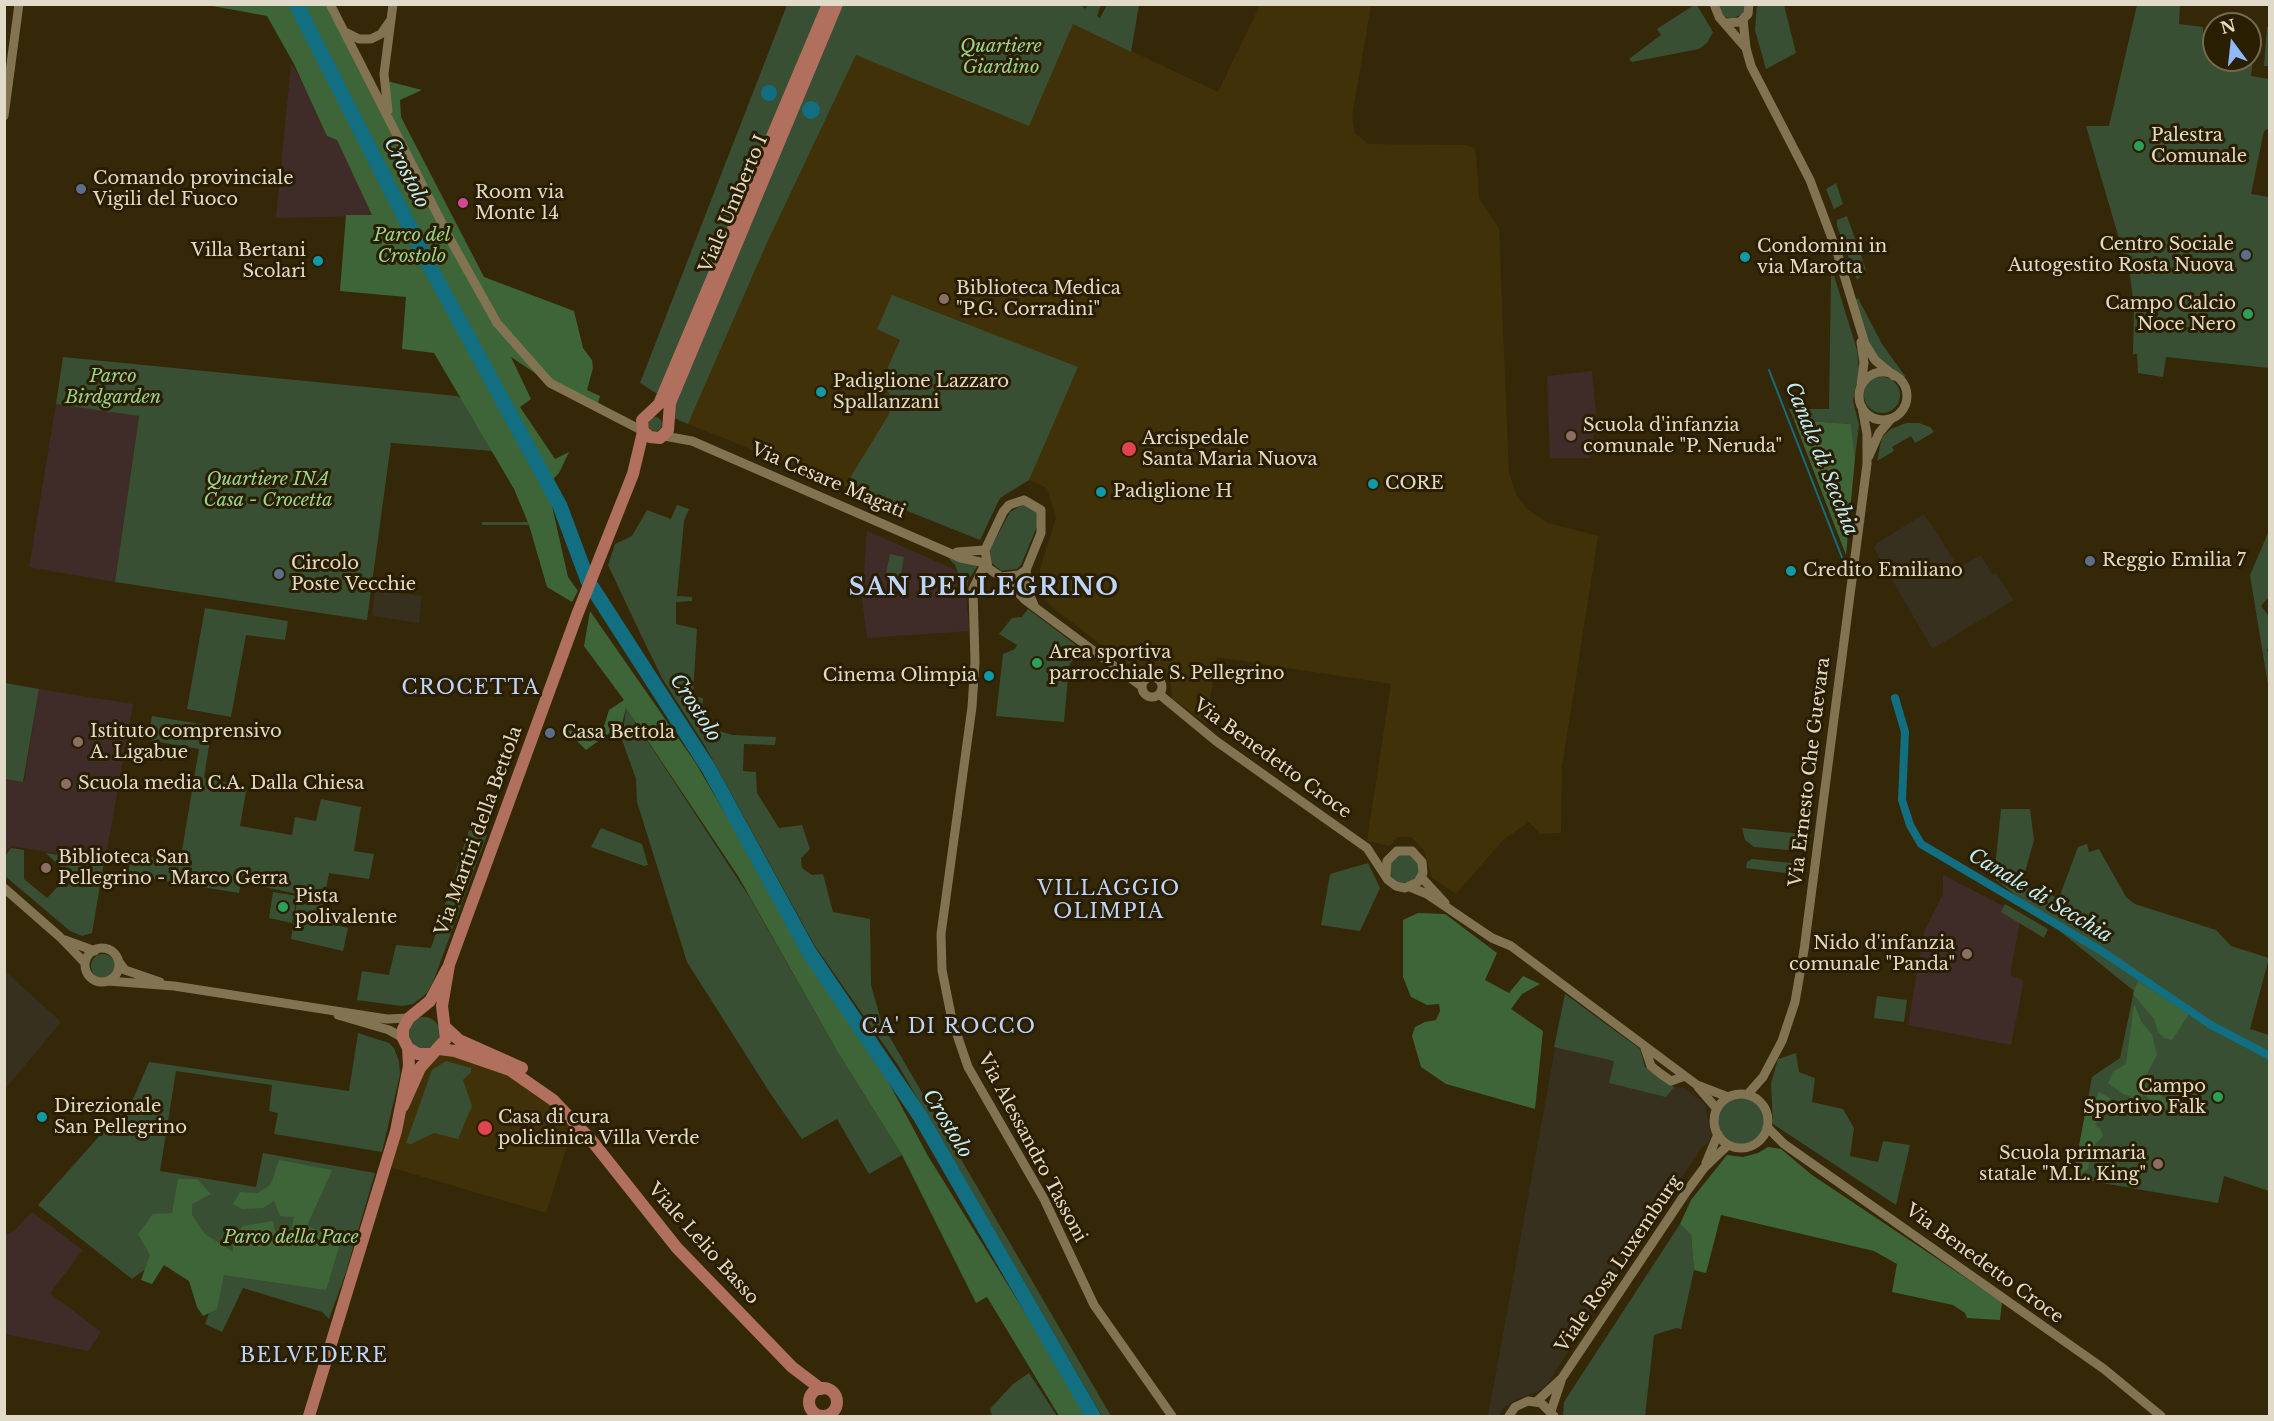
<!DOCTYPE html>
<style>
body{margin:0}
#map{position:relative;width:2274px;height:1421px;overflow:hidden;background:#342808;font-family:"Libre Baskerville",serif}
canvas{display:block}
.frame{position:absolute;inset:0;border:6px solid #e2dac9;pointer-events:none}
.north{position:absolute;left:2202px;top:12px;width:60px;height:60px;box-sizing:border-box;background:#2a1e00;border:2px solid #746950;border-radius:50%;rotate:345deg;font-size:16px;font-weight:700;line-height:24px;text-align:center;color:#e2dac9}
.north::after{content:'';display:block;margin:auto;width:21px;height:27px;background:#8fb8fd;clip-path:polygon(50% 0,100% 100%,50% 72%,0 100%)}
</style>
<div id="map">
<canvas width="2274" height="1421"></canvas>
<div class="frame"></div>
<div class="north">N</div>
</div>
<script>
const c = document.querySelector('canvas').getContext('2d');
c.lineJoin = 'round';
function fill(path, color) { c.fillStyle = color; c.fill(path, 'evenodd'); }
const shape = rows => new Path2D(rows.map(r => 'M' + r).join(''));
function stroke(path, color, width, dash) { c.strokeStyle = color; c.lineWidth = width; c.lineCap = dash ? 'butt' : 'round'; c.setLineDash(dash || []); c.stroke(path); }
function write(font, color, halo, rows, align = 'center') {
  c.font = font + ' "Libre Baskerville",serif'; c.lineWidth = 6; c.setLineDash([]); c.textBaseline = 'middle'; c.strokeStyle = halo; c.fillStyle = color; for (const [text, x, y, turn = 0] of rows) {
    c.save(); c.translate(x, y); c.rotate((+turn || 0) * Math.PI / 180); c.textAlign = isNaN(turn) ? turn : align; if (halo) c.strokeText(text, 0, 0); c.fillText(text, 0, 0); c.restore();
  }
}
fill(shape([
 [1924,514,1959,568,1981,555,1992,575,1996,573,2014,600,1932,649,1874,548,1876,544],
 [375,590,422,596,419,623,372,616],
 [5,971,61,1022,5,1089],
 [1565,994,1640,1049,1645,1067,1674,1087,1684,1088,1705,1104,1711,1134,1708,1144,1702,1147,1660,1209,1544,1389,1515,1400,1502,1409,1500,1416,1488,1416]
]), '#37301f');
fill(shape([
 [1260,5,1371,5,1352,117,1355,133,1368,144,1465,145,1474,148,1476,154,1479,198,1499,229,1509,473,1516,494,1527,509,1548,523,1598,536,1562,767,1561,833,1540,834,1529,822,1503,840,1456,894,1432,878,1424,850,1411,837,1397,837,1390,846,1367,841,1391,684,1217,657,1206,723,1172,698,1171,685,1166,675,1161,670,1126,664,1052,607,1041,594,1040,569,1056,518,1047,488,1029,480,1006,493,996,503,980,540,688,424,766,245,856,55,1072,23,1218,92],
 [439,1049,510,1070,574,1124,546,1213,386,1166,403,1106]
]), '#413108');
fill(shape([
 [291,63,337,140,373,216,276,218],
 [1592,371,1596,413,1591,458,1550,458,1547,376],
 [56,404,139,415,115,582,29,567],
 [867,531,956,570,966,595,969,631,867,638,862,599],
 [39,689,133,704,105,861,11,846,5,853,5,779,24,782],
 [1943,875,2021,915,2010,975,2024,980,2011,1045,1908,1025,1924,932,1943,894],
 [32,1212,83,1250,50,1293,101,1332,88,1351,5,1334,5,1235,14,1231]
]), '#3f2c28');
fill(shape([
 [1081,4,1085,9,1088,5,1101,5,1097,16,1100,18,1107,5,1139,5,1131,52,1073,24,1029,126,856,55,766,245,688,424,674,418,659,395,640,383,787,5],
 [1746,4,1743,14,1731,19,1723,16,1719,5],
 [1694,5,1697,5,1713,32,1707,43,1699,49,1632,62,1629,59,1661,35,1657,29],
 [1757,5,1784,5,1796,53,1766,69,1755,30],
 [2137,5,2180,5,2179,24,2203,27,2203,40,2214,41,2214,60,2250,60,2250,44,2255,44,2251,76,2269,79,2269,128,2264,131,2251,194,2269,197,2269,368,2166,357,2163,377,2138,373,2137,354,2133,354,2134,306,2130,276,2086,126,2109,126],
 [2267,27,2269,27,2269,66,2264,66],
 [1836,183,1843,204,1834,209,1826,189],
 [1847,216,1866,270,1857,280,1837,226,1837,220],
 [1833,272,1857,350,1859,370,1853,401,1859,425,1855,458,1851,424,1794,420,1789,409,1829,409,1831,273],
 [892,295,1078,367,1029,480,1000,498,980,540,845,486,888,416,893,401,882,380,900,340,877,329],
 [1858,298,1882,344,1905,376,1905,381,1884,365,1872,351,1855,300],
 [63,357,457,396,462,399,493,451,391,443,367,620,115,582,139,416,56,404],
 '1864 395a18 18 0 1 1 36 0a18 18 0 1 1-36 0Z',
 '648 424a7 7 0 1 1 14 0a7 7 0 1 1-14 0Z',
 [1906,423,1919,423,1930,427,1934,432,1915,443,1911,436,1892,447,1894,451,1877,461,1882,437,1891,429],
 [1024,504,1037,512,1038,524,1021,565,1017,569,1001,571,991,562,990,549,1010,512],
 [677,505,689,509,684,521,677,596,692,597,692,601,676,602,676,624,697,629,693,696,703,698,702,711,716,730,733,735,776,737,775,745,744,744,743,771,756,772,757,793,779,828,802,825,810,849,801,858,802,868,812,875,823,874,833,912,870,919,871,985,882,1024,1111,1416,1102,1416,898,1065,815,946,705,746,662,678,641,635,608,565,615,544,632,536,647,510,671,519],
 [482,522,528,522,529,525,482,525],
 [2268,533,2269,597,2261,606,2269,616,2269,646,2267,650,2269,654,2269,691,2250,575],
 [890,554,904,557,900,581,885,578],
 [948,558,978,565,968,581,966,595,955,565],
 [205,608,288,621,285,640,246,635,231,717,187,709],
 [1028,609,1080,648,1066,671,1068,677,1064,722,996,716,1003,654,1015,649,1017,645,999,634,1012,618,1022,617],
 [5,683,39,689,23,782,5,779],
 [626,708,750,898,837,1051,902,1155,869,1174,837,1119,802,1139,772,1096,687,962,637,802,636,779,622,740],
 [152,716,212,726,204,778,247,786,240,826,292,835,295,817,316,821,321,799,361,807,354,851,374,854,369,879,329,873,320,921,348,928,343,951,291,939,298,894,241,882,239,893,128,875,131,854,180,862,199,749,148,740],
 [2001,809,2030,809,2034,840,2021,886,2059,898,2078,847,2087,844,2089,852,2099,849,2126,897,2135,904,2216,930,2231,946,2269,958,2250,1029,2269,1035,2269,1191,2224,1176,2218,1203,2073,1178,2092,1077,2120,1058,2134,991,1994,878],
 [601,828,642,844,648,865,644,866,591,847],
 [1742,828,1812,835,1801,847,1789,850,1754,847,1745,840],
 [469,830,487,835,433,982,426,994,413,1004,402,1006,357,1000,362,971,389,975,396,945,431,948],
 [11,848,24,850,24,879,47,898,69,875,46,853,104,862,92,933,82,936,70,931,5,876,5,856],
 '1389 868a15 15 0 1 1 30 0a15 15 0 1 1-30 0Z',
 [1752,859,1792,863,1798,866,1800,875,1746,868,1747,862],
 [1368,863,1380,888,1360,931,1321,925,1330,874],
 [273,892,297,896,292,923,269,918],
 [2005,904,2048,929,2044,938,2001,912],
 '91 966a12 12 0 1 1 24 0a12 12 0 1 1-24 0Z',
 [1565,994,1640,1049,1645,1067,1674,1087,1666,1097,1609,1083,1614,1061,1554,1047],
 [1877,996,1907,1000,1904,1022,1874,1018],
 '408 1033a16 16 0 1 1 32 0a16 16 0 1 1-32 0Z',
 [358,1033,389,1043,394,1048,399,1061,400,1074,382,1152,274,1134,278,1113,269,1111,272,1085,176,1071,160,1171,256,1187,263,1153,375,1173,345,1275,329,1319,322,1312,243,1288,222,1332,205,1324,218,1287,158,1260,132,1279,38,1205,134,1097,149,1062,349,1091],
 [1796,1053,1799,1072,1815,1078,1812,1102,1843,1109,1854,1128,1850,1156,1878,1162,1883,1141,1910,1145,1896,1205,1773,1124,1771,1083,1778,1059],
 [446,1061,471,1068,471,1072,463,1080,472,1106,458,1139,434,1133,411,1144,406,1143,432,1070],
 '1718 1121a23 23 0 1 1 46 0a23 23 0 1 1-46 0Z',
 [1680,1224,1691,1235,1694,1270,1681,1329,1676,1328,1654,1335,1645,1416,1563,1416,1564,1402],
 [1029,1373,1057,1416,992,1416,990,1409,1013,1384]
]), '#384f33');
fill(shape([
 [207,5,326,5,392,117,387,81,422,90,400,100,401,117,484,277,574,311,583,348,592,360,593,368,587,390,600,396,597,407,550,383,511,357,531,399,520,407,555,459,569,452,559,473,544,489,552,506,568,577,578,591,572,602,547,587,529,525,514,489,434,353,402,349,406,297,340,291,346,215,372,215,337,140,327,136,294,64,267,16],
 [1794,420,1851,424,1855,458,1846,555],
 [590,611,695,762,773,895,876,1059,928,1156,1089,1416,1059,1416,987,1297,976,1303,902,1155,837,1051,738,876,626,708,622,724,586,750,566,730,594,734,603,729,609,710,624,700,584,646],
 [1418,913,1445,914,1497,953,1485,980,1509,993,1523,976,1540,984,1522,994,1511,1009,1543,1031,1535,1109,1446,1084,1421,1067,1412,1036,1415,1027,1425,1022,1436,1020,1440,1011,1439,1004,1427,1005,1411,997,1403,977,1403,920],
 [2138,981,2189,1014,2172,1040,2164,1038,2158,1032,2154,1019,2133,994],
 [2134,1004,2142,1023,2152,1034,2157,1055,2142,1083,2180,1108,2176,1115,2143,1095,2123,1116,2117,1115,2096,1099,2099,1092,2110,1098,2113,1103,2119,1100,2126,1102,2131,1096,2123,1094,2108,1083,2113,1072,2126,1064],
 [2097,1103,2100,1115,2095,1125,2100,1128,2103,1136,2095,1144,2097,1148,2091,1153,2088,1169,2073,1178,2087,1104],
 [1768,1147,1781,1149,1812,1175,2002,1302,2000,1320,1967,1318,1965,1313,1953,1305,1892,1292,1897,1264,1874,1251,1721,1215,1706,1273,1694,1270,1691,1235,1680,1224,1691,1200,1727,1155,1743,1157,1758,1153],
 [279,1160,332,1170,307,1226,341,1240,326,1290,224,1275,217,1309,203,1316,197,1307,189,1281,164,1265,152,1284,141,1280,150,1255,138,1234,153,1214,172,1213,178,1179,197,1179,211,1194,192,1204,192,1215,205,1234,233,1252,233,1242,243,1226,273,1221,275,1231,286,1240,291,1233,294,1217,280,1216,274,1201,263,1208,242,1209,233,1204,240,1192,258,1193,271,1184]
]), '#3e6537');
fill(shape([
 '761 93a8 8 0 1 1 16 0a8 8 0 1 1-16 0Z',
 '802 110a9 9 0 1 1 18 0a9 9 0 1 1-18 0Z'
]), '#126e81');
stroke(shape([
 [1769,370,1843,560]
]), '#126e81', 2);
stroke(shape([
 [1895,698,1905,732,1902,800,1910,825,1921,844,2100,950,2211,1025,2270,1056]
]), '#126e81', 8);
stroke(shape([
 [296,4,429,265,560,506,588,581,709,769,809,952,920,1116,1093,1416]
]), '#126e81', 15);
stroke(shape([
 [330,4,450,239,497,323,550,383,643,431],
 [1714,4,1719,17,1746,48],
 [1743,19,1746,48,1751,66,1810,180,1837,252,1865,344,1875,360,1894,376],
 [1726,23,1740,22,1748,14,1749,4],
 [345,32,359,39,371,39,381,34,390,21],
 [388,111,384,74,393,4],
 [4,116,19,4],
 [1861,342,1864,363,1861,384],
 '1859 396a24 24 0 1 1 48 0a24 24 0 1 1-48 0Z',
 [664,436,692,441,961,558,985,563],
 [1869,456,1879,433,1890,420],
 [1024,500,1041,510,1041,533,1026,570,1019,575,1001,577,988,568,985,550,1003,512,1009,505,1024,500],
 [957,552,985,550],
 [985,564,973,589,975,662,972,707,941,934,942,970,952,1020,968,1067,1044,1199,1094,1305,1172,1416],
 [1026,570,1028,591,1034,605],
 [1004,578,1025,600,1141,686],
 '1142 687a10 10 0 1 1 20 0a10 10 0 1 1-20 0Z',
 [1159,694,1216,741,1367,848,1388,880,1396,886,1405,888,1418,882,1423,873,1422,862,1412,851,1397,851,1387,861,1386,875],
 [1421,877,1445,903],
 [1410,887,1427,894,1492,938,1511,946,1697,1085,1728,1097],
 [4,888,60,937,85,963],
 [65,940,95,951],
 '85 965a17 17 0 1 1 34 0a17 17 0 1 1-34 0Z',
 [119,962,125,970,160,982],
 [108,981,174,986,387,1019,409,1018],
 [338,1015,389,1030,403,1038],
 [1645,1048,1651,1066,1661,1074,1671,1081,1685,1076],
 [1698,1087,1717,1109],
 '1714 1121a27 27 0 1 1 54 0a27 27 0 1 1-54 0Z',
 [1747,1095,1763,1077,1782,1041,1795,1002,1804,950,1867,464,1867,434,1862,407],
 [1767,1127,1784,1144,2104,1369,2161,1416],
 [1706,1163,1718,1134],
 [1536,1402,1562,1378,1687,1191,1704,1168,1728,1145],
 [1551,1411,1561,1381],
 [1509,1416,1515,1407,1528,1401,1541,1403,1554,1416]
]), '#827353', 9);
stroke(shape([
 [828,4,659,404,642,420,643,431,650,437,660,438,668,430,670,403,837,4],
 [446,1028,459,1040,522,1068],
 [439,1049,455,1051,510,1070,553,1100,592,1141,677,1248,792,1367,821,1389],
 [430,1054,418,1054,408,1048,403,1038,403,1029,409,1018,430,1001,447,969],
 [403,1106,420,1068,446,1039,442,1006,449,965,577,615,633,474,643,432],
 '809 1402a14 14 0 1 1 28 0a14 14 0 1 1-28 0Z',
 [309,1416,396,1131,409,1066,408,1048]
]), '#b0705d', 12);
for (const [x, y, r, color] of [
 [2139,146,6,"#2e9e5b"],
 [81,189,6,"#5c6f8a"],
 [463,203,6,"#d1479c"],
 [2246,255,6,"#5c6f8a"],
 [1745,257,6,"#0f9aa8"],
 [318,261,6,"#0f9aa8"],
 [944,299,6,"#8d6e63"],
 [2248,314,6,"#2e9e5b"],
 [821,392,6,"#0f9aa8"],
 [1571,436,6,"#8d6e63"],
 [1129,449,8,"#e0444e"],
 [1373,484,6,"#0f9aa8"],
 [1101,492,6,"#0f9aa8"],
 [2090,561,6,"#5c6f8a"],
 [1791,571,6,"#0f9aa8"],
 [279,574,6,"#5c6f8a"],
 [1037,663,6,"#2e9e5b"],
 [989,676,6,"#0f9aa8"],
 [550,733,6,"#5c6f8a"],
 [78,742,6,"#8d6e63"],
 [66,784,6,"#8d6e63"],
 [46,868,6,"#8d6e63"],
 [283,907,6,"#2e9e5b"],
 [1967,954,6,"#8d6e63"],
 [2218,1097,6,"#2e9e5b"],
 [42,1117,6,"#0f9aa8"],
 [485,1128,8,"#e0444e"],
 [2158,1164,6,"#8d6e63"]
]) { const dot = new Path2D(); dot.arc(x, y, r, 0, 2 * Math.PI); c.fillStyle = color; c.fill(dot); stroke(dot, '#2a1e00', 2); }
write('italic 18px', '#99d48e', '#2a1e00', [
 ["Quartiere",1001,47],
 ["Giardino",1001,68],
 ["Parco del",412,236],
 ["Crostolo",412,257],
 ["Parco",113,377],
 ["Birdgarden",113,398],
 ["Quartiere INA",268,480],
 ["Casa - Crocetta",268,501],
 ["Parco della Pace",291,1238]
]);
write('18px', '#e2dac9', '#2a1e00', [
 ["Palestra",2151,136],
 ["Comunale",2151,157],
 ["Comando provinciale",93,179],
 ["Vigili del Fuoco",93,200],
 ["Room via",475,193],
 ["Monte 14",475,214],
 ["Centro Sociale",2234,245,"right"],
 ["Autogestito Rosta Nuova",2234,266,"right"],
 ["Condomini in",1757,247],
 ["via Marotta",1757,268],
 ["Villa Bertani",306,251,"right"],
 ["Scolari",306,272,"right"],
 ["Biblioteca Medica",956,289],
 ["\"P.G. Corradini\"",956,310],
 ["Campo Calcio",2236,304,"right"],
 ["Noce Nero",2236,325,"right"],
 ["Padiglione Lazzaro",833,382],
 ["Spallanzani",833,403],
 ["Scuola d'infanzia",1583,426],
 ["comunale \"P. Neruda\"",1583,447],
 ["Arcispedale",1142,439],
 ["Santa Maria Nuova",1142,460],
 ["CORE",1385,484],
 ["Padiglione H",1113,492],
 ["Reggio Emilia 7",2102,561],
 ["Circolo",291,564],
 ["Poste Vecchie",291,585],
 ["Credito Emiliano",1803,571],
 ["Area sportiva",1049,653],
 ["parrocchiale S. Pellegrino",1049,674],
 ["Cinema Olimpia",977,676,"right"],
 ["Istituto comprensivo",90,732],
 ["A. Ligabue",90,753],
 ["Casa Bettola",562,733],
 ["Scuola media C.A. Dalla Chiesa",78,784],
 ["Biblioteca San",58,858],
 ["Pellegrino - Marco Gerra",58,879],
 ["Pista",295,897],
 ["polivalente",295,918],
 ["Nido d'infanzia",1955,944,"right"],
 ["comunale \"Panda\"",1955,965,"right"],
 ["Campo",2206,1087,"right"],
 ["Sportivo Falk",2206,1108,"right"],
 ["Direzionale",54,1107],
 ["San Pellegrino",54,1128],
 ["Casa di cura",498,1118],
 ["policlinica Villa Verde",498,1139],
 ["Scuola primaria",2146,1154,"right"],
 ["statale \"M.L. King\"",2146,1175,"right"]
], 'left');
write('18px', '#e2dac9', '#2a1e00', [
 ["Viale Umberto I",734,204,-67],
 ["Via Cesare Magati",828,481,23],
 ["Via Benedetto Croce",1272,759,36],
 ["Via Ernesto Che Guevara",1810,772,-83],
 ["Via Martiri della Bettola",479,831,-70],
 ["Via Alessandro Tassoni",1032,1148,62],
 ["Viale Lelio Basso",703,1244,48],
 ["Viale Rosa Luxemburg",1619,1264,-56],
 ["Via Benedetto Croce",1984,1264,36]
]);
write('italic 20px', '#c1ebf6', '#2a1e00', [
 ["Crostolo",406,173,63],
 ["Canale di Secchia",1821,459,68],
 ["Crostolo",695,708,57],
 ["Canale di Secchia",2040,896,31],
 ["Crostolo",947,1124,59]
]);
c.letterSpacing = '1.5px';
write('20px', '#bdd5fc', '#2a1e00', [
 ["CROCETTA",471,688],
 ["VILLAGGIO",1109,889],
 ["OLIMPIA",1109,912],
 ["CA' DI ROCCO",949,1027],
 ["BELVEDERE",314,1356]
]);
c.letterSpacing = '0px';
c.letterSpacing = '1.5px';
write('bold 24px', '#bdd5fc', '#2a1e00', [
 ["SAN PELLEGRINO",984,588]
]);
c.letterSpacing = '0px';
</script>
